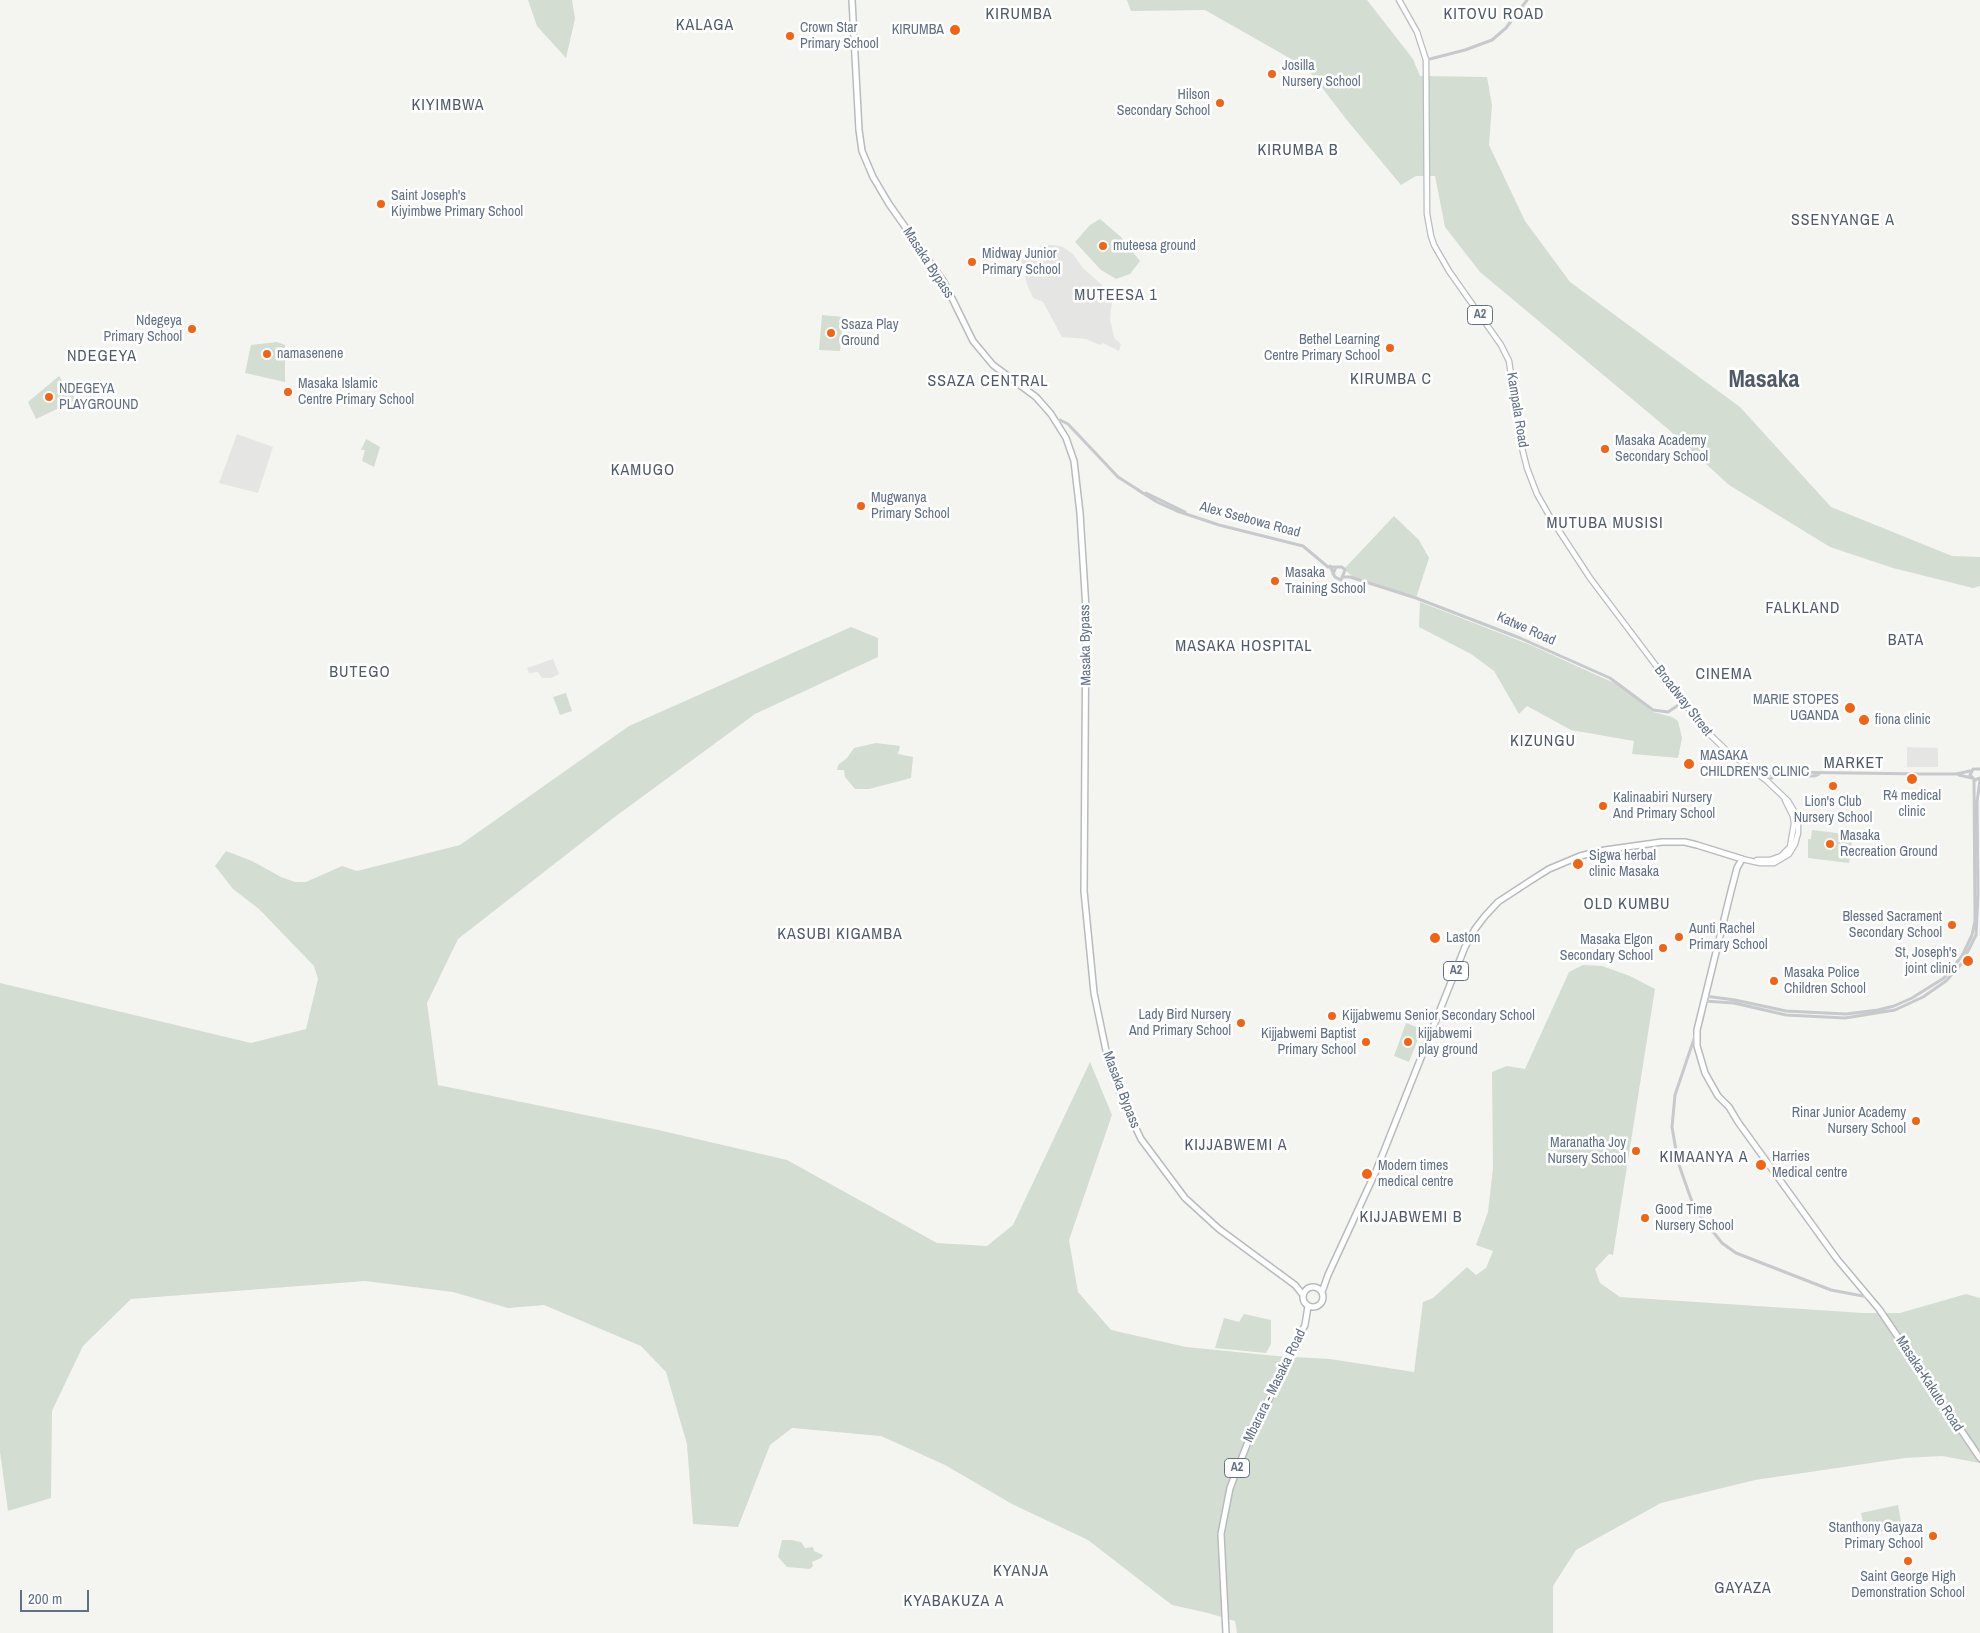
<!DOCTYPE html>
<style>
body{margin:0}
#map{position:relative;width:1980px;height:1633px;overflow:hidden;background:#f4f5f0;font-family:"Archivo Narrow",sans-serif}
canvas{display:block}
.scale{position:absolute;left:20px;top:1590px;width:69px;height:22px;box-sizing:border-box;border:2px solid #617085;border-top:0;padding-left:6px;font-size:15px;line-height:18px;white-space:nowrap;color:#617085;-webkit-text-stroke:4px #fff;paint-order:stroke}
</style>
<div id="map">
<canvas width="1980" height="1633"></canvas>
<div class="scale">200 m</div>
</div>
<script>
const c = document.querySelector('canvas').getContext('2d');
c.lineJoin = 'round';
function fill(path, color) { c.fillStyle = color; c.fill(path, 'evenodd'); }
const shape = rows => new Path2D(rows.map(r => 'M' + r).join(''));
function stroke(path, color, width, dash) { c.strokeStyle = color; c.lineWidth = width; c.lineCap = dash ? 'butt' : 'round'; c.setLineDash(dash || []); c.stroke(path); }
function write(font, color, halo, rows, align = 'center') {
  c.font = font + ' "Archivo Narrow",sans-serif'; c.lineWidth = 5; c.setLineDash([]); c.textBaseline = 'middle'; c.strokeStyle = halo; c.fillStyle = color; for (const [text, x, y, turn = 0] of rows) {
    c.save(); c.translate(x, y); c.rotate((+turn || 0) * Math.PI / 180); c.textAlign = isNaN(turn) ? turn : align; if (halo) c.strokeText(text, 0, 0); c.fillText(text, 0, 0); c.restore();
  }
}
fill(shape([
 [1044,245,1054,245,1063,247,1072,253,1083,268,1113,295,1110,318,1114,338,1121,344,1119,351,1103,343,1100,345,1086,339,1062,337,1043,302,1033,298,1027,284,1021,261,1027,253],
 [237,434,273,447,258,493,219,483],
 [553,659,559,674,551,678,542,678,538,672,529,673,527,668],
 [1907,747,1938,748,1938,767,1907,767]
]), '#e5e6e4');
fill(shape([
 [528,0,572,0,575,19,566,58,537,26],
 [1127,0,1367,0,1413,59,1420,76,1487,77,1492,105,1489,145,1525,221,1570,282,1740,407,1831,507,1952,556,1980,557,1980,586,1973,588,1893,568,1830,547,1729,485,1668,429,1480,272,1445,227,1435,176,1416,176,1401,185,1346,119,1307,68,1205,10,1131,11],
 [1100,219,1121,237,1140,261,1130,274,1116,279,1101,270,1075,242,1090,225],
 [822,315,843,317,840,351,819,350],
 [277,342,285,345,285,382,245,373,251,345],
 [59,376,76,400,36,419,28,402],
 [366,439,380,447,374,467,362,461,365,450,361,450],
 [1394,516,1419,540,1429,558,1416,598,1354,578,1344,569],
 [1420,602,1533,646,1572,664,1621,686,1653,712,1672,717,1678,721,1682,738,1678,758,1632,754,1634,741,1571,730,1527,706,1519,714,1494,671,1471,654,1419,627],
 [851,627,878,638,878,657,755,714,612,819,458,939,427,1003,438,1085,654,1129,787,1160,937,1243,987,1246,1013,1225,1090,1062,1112,1115,1069,1240,1078,1292,1111,1330,1186,1347,1277,1356,1330,1359,1414,1372,1423,1302,1433,1298,1467,1267,1476,1275,1486,1268,1493,1251,1476,1245,1488,1212,1493,1168,1492,1072,1507,1066,1525,1069,1569,972,1583,965,1602,966,1630,976,1655,989,1613,1255,1609,1254,1595,1269,1600,1283,1620,1297,1863,1313,1900,1313,1966,1294,1980,1298,1980,1463,1942,1456,1905,1458,1755,1480,1661,1503,1576,1550,1553,1586,1553,1633,1237,1633,1235,1621,1208,1613,1172,1605,1088,1540,1012,1504,945,1465,881,1436,792,1428,770,1445,738,1527,693,1524,687,1444,666,1372,641,1346,544,1305,508,1308,453,1292,365,1281,131,1299,83,1346,52,1411,51,1498,8,1511,0,1452,0,983,251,1043,306,1029,318,979,314,966,259,909,233,889,215,866,226,851,252,861,281,877,295,882,306,882,342,866,357,871,460,845,629,726],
 [566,693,572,711,560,715,553,697],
 [876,743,900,746,898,754,913,757,911,778,869,789,855,789,845,777,844,770,837,770,838,765,847,758,854,748],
 [1812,830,1853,835,1849,863,1808,858,1808,839,1811,839],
 [1406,1023,1422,1029,1409,1062,1394,1056],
 [1244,1314,1271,1320,1271,1344,1266,1353,1215,1348,1224,1318,1239,1322],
 [1898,1505,1902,1527,1866,1535,1861,1513],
 [782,1540,792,1540,801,1542,805,1548,813,1547,814,1551,823,1555,821,1558,812,1562,813,1566,810,1569,787,1567,778,1557]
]), '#d4ddd1');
const primary = shape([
 [1399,0,1417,32,1426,60,1427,214,1431,236,1434,245,1449,271,1501,345,1509,361,1521,444,1527,468,1537,494,1550,517,1590,578,1703,728,1726,750,1767,781,1788,801,1795,813,1798,824,1798,833,1795,844,1789,854,1774,863,1760,863,1742,859],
 [1757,860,1770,860,1781,856,1790,847,1794,824,1793,816,1785,800]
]);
const trunk = shape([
 [852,0,859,130,862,151,873,177,889,204,944,282,973,341,993,365,1036,397,1051,414,1066,438,1074,461,1080,513,1086,609,1084,891,1094,993,1109,1065,1123,1101,1141,1139,1185,1198,1219,1229,1295,1285,1303,1295],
 '1303 1297a10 10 0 1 1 20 0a10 10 0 1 1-20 0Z',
 [1322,1292,1328,1275,1376,1171,1465,947,1475,929,1485,916,1498,902,1530,881,1549,869,1580,856,1605,850,1662,842,1685,842,1697,845,1742,859,1737,868,1731,891,1697,1030,1697,1046,1705,1073,1718,1096,1729,1107,1738,1122,1837,1259,1879,1309,1980,1458],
 [1226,1633,1221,1534,1230,1488,1248,1442,1305,1325,1308,1306]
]);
stroke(primary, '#b9bcc0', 7);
stroke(trunk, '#b8bbbe', 8);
stroke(shape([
 [1426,60,1465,50,1492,40,1506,28,1527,0],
 [1058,423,1060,420,1068,424,1118,477,1140,491],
 [1138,490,1157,502,1177,511,1219,525,1303,546,1328,567,1336,567],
 [1146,493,1185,512],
 [1330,566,1334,575,1335,577,1341,580,1345,570,1342,567,1336,567,1333,574],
 [1342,577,1350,577,1416,598,1520,638,1610,678,1653,710,1668,712,1683,702],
 [1980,769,1973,769,1970,775,1975,780,1980,778],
 [1959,775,1972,778],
 [1764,778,1775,772,1924,774,1956,774,1970,771],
 [1767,781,1776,775,1814,776,1819,774],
 [1705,996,1735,1000,1786,1011,1846,1014,1878,1010,1894,1006,1912,998,1944,978,1962,956,1972,935,1975,921,1974,779],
 [1704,1001,1734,1003,1786,1015,1845,1018,1895,1010,1923,997,1946,981,1962,963,1976,935,1978,894,1977,802,1980,780],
 [1696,1033,1675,1095,1672,1127,1678,1162,1691,1199,1698,1213,1722,1243,1736,1253,1831,1290,1868,1297]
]), '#c7c9cd', 3);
stroke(primary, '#fff', 4.5);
stroke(trunk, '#fff', 5);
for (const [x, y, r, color] of [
 [955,30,6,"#f36312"],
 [790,36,5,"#f36312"],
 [1272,74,5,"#f36312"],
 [1220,103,5,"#f36312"],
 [381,204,5,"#f36312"],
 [1103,246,5,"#f36312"],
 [972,262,5,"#f36312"],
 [192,329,5,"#f36312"],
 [831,333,5,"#f36312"],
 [1390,348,5,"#f36312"],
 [267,354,5,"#f36312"],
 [288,392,5,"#f36312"],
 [49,397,5,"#f36312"],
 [1605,449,5,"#f36312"],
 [861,506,5,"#f36312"],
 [1275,581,5,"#f36312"],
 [1850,708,6,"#f36312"],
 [1864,720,6,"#f36312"],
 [1689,764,6,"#f36312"],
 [1912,779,6,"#f36312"],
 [1833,786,5,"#f36312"],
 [1603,806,5,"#f36312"],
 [1830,844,5,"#f36312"],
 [1578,864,6,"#f36312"],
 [1952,925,5,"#f36312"],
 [1679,937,5,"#f36312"],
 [1435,938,6,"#f36312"],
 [1663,948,5,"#f36312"],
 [1968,961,6,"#f36312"],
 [1774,981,5,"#f36312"],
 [1332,1016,5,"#f36312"],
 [1241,1023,5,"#f36312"],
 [1366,1042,5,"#f36312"],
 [1408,1042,5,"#f36312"],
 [1916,1121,5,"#f36312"],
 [1636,1151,5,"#f36312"],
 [1761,1165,6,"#f36312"],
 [1367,1174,6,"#f36312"],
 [1645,1218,5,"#f36312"],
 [1933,1536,5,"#f36312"],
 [1908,1561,5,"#f36312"]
]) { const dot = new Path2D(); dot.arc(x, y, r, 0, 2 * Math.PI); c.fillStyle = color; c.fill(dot); stroke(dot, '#fff', 2); }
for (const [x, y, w] of [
 [1480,315,25],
 [1456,971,25],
 [1237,1468,25]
]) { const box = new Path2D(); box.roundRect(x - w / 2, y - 9.5, w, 19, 4); c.fillStyle = '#fff'; c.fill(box); stroke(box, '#617085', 1); }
write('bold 12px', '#617085', null, [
 ["A2",1480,315],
 ["A2",1456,971],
 ["A2",1237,1468]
]);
write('14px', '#617085', '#fff', [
 ["Crown Star",800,28],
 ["Primary School",800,44],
 ["KIRUMBA",944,30,"right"],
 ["Josilla",1282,66],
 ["Nursery School",1282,82],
 ["Hilson",1210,95,"right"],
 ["Secondary School",1210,111,"right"],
 ["Saint Joseph's",391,196],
 ["Kiyimbwe Primary School",391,212],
 ["muteesa ground",1113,246],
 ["Midway Junior",982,254],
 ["Primary School",982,270],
 ["Ndegeya",182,321,"right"],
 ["Primary School",182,337,"right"],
 ["Ssaza Play",841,325],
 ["Ground",841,341],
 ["Bethel Learning",1380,340,"right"],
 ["Centre Primary School",1380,356,"right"],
 ["namasenene",277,354],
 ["Masaka Islamic",298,384],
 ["Centre Primary School",298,400],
 ["NDEGEYA",59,389],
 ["PLAYGROUND",59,405],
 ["Masaka Academy",1615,441],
 ["Secondary School",1615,457],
 ["Mugwanya",871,498],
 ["Primary School",871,514],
 ["Masaka",1285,573],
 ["Training School",1285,589],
 ["MARIE STOPES",1839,700,"right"],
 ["UGANDA",1839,716,"right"],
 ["fiona clinic",1875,720],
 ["MASAKA",1700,756],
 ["CHILDREN'S CLINIC",1700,772],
 ["R4 medical",1912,796,"center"],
 ["clinic",1912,812,"center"],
 ["Kalinaabiri Nursery",1613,798],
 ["And Primary School",1613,814],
 ["Lion's Club",1833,802,"center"],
 ["Nursery School",1833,818,"center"],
 ["Masaka",1840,836],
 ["Recreation Ground",1840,852],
 ["Sigwa herbal",1589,856],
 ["clinic Masaka",1589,872],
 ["Blessed Sacrament",1942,917,"right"],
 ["Secondary School",1942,933,"right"],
 ["Aunti Rachel",1689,929],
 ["Primary School",1689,945],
 ["Laston",1446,938],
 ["Masaka Elgon",1653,940,"right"],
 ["Secondary School",1653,956,"right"],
 ["St, Joseph's",1957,953,"right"],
 ["joint clinic",1957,969,"right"],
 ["Masaka Police",1784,973],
 ["Children School",1784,989],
 ["Lady Bird Nursery",1231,1015,"right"],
 ["And Primary School",1231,1031,"right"],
 ["Kijjabwemu Senior Secondary School",1342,1016],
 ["Kijjabwemi Baptist",1356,1034,"right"],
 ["Primary School",1356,1050,"right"],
 ["kijjabwemi",1418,1034],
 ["play ground",1418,1050],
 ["Rinar Junior Academy",1906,1113,"right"],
 ["Nursery School",1906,1129,"right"],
 ["Maranatha Joy",1626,1143,"right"],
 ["Nursery School",1626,1159,"right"],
 ["Harries",1772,1157],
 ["Medical centre",1772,1173],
 ["Modern times",1378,1166],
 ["medical centre",1378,1182],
 ["Good Time",1655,1210],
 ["Nursery School",1655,1226],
 ["Stanthony Gayaza",1923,1528,"right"],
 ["Primary School",1923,1544,"right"],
 ["Saint George High",1908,1577,"center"],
 ["Demonstration School",1908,1593,"center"]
], 'left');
write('14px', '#617085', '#fff', [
 ["Masaka Bypass",928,263,57],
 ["Kampala Road",1517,410,81],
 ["Alex Ssebowa Road",1250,520,15],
 ["Katwe Road",1526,629,24],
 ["Masaka Bypass",1086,645,-91],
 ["Broadway Street",1683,701,52],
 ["Masaka Bypass",1121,1090,69],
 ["Masaka-Kakuto Road",1929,1384,57],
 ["Mbarara - Masaka Road",1275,1386,-64]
]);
c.letterSpacing = '1px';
write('16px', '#505a69', '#fff', [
 ["KIRUMBA",1019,15],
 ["KITOVU ROAD",1494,15],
 ["KALAGA",705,26],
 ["KIYIMBWA",448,106],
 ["KIRUMBA B",1298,151],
 ["SSENYANGE A",1843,221],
 ["MUTEESA 1",1116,296],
 ["NDEGEYA",102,357],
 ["KIRUMBA C",1391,380],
 ["SSAZA CENTRAL",988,382],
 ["KAMUGO",643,471],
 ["MUTUBA MUSISI",1605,524],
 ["FALKLAND",1803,609],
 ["BATA",1906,641],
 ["MASAKA HOSPITAL",1244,647],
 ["BUTEGO",360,673],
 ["CINEMA",1724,675],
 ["KIZUNGU",1543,742],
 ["MARKET",1854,764],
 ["OLD KUMBU",1627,905],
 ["KASUBI KIGAMBA",840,935],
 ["KIJJABWEMI A",1236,1146],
 ["KIMAANYA A",1704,1158],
 ["KIJJABWEMI B",1411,1218],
 ["KYANJA",1021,1572],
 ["GAYAZA",1743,1589],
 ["KYABAKUZA A",954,1602]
]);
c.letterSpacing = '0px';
write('bold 24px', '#505a69', '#fff', [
 ["Masaka",1764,381]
]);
</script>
